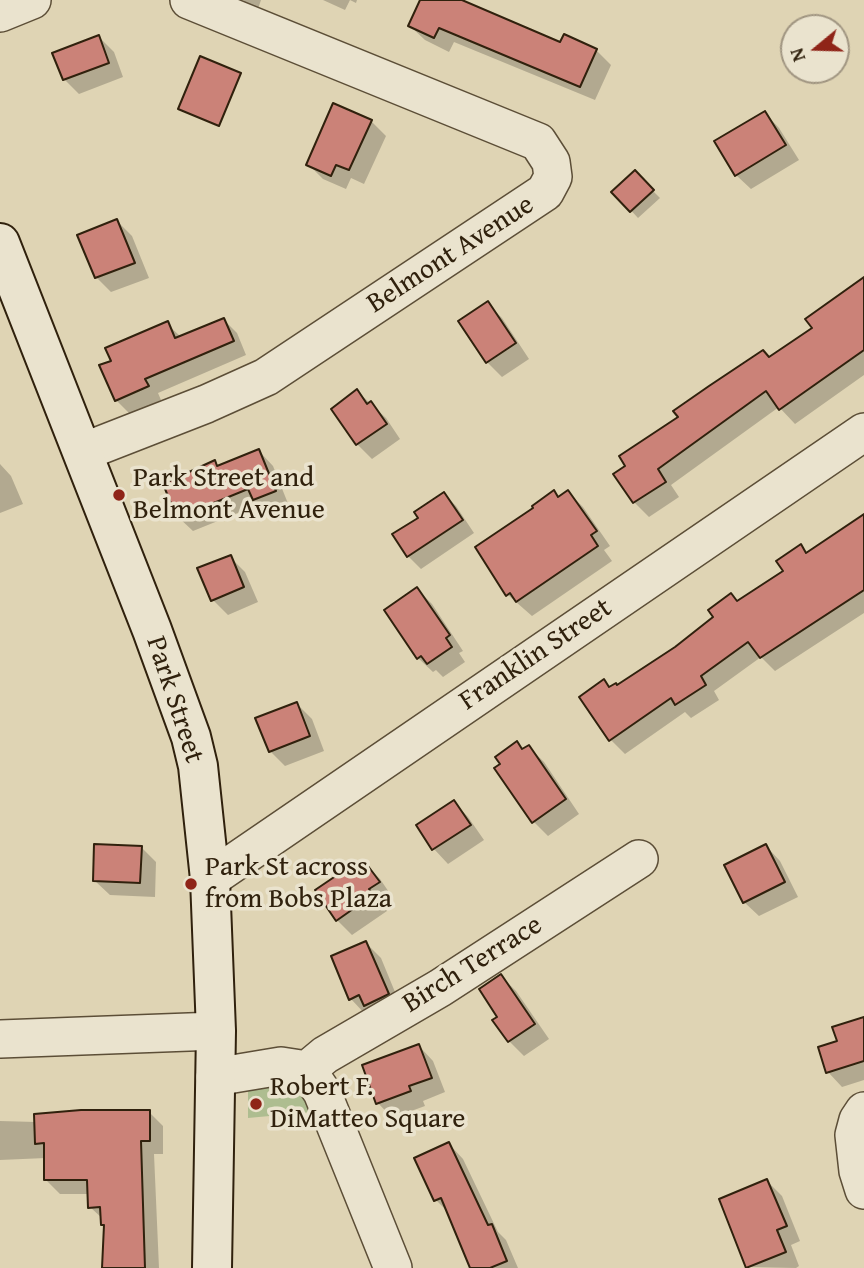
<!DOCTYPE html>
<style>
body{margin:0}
#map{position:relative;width:864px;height:1268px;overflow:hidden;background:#dfd4b4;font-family:"Gentium Book Plus",serif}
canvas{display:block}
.north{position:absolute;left:780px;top:14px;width:70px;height:70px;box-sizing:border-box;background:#eae3ce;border:2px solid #a09581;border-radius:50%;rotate:251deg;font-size:19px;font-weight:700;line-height:28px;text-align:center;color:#30210d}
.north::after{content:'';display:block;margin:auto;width:24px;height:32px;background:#8f2418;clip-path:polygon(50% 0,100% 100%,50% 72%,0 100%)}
</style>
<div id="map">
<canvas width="864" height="1268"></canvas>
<div class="north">N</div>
</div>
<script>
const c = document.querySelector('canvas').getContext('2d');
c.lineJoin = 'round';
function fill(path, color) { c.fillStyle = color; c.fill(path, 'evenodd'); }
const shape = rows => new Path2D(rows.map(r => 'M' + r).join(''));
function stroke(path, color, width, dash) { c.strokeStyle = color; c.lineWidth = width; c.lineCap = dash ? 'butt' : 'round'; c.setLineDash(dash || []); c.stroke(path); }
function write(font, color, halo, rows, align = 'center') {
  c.font = font + ' "Gentium Book Plus",serif'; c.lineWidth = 7; c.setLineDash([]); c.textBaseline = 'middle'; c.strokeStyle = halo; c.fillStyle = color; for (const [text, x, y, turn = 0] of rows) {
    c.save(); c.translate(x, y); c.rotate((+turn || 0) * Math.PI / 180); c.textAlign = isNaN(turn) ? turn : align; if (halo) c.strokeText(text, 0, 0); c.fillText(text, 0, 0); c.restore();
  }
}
fill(shape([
 [275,1087,297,1092,306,1099,313,1112,248,1118,248,1089]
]), '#aebd90');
fill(shape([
 [243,0,261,0,257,12,254,11],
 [323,0,357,0,356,3,350,0,345,10],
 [422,0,456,0,561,44,596,50,611,65,595,100,454,42,449,52,425,40,410,26],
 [99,37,114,52,123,77,79,94,64,79],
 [765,113,779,128,799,160,751,189,736,175],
 [371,121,386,136,364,184,351,178,346,189,323,179,308,164],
 [635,173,660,198,638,218,614,192],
 [117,221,132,236,149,278,111,292,96,277,80,236],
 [864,290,864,375,795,424,779,407,671,485,679,497,649,517,634,502,616,474],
 [488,304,502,318,529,359,502,377,487,362],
 [224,320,237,333,246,355,158,393,161,400,130,414,116,400,113,362,167,324,181,337],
 [357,391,386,418,400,439,372,459,357,444,339,403],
 [259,451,273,466,289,506,269,514,260,504,193,531,178,517,215,462,220,467],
 [0,464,11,476,23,504,0,513],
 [568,492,583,507,610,546,604,550,612,561,532,616,508,595,536,509,554,493,559,498],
 [444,494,456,506,474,533,421,569,408,556,394,534,420,518],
 [864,517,864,613,775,671,761,657,714,691,719,700,691,718,685,712,625,754,611,740,581,698,604,682,611,689,617,687,676,648,715,618,731,595,738,602,785,572,800,547,808,554],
 [230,557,245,572,258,602,228,615,213,600],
 [417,589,432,604,463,651,459,653,465,662,443,677,436,670,433,672,418,658],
 [297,704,312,719,324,751,285,766,270,751],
 [517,744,523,750,529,747,544,762,579,814,548,836,533,821],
 [454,802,468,817,484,840,448,864,434,849],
 [766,846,780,861,798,897,759,916,744,902],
 [141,847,156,862,155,897,110,895,95,881],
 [365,864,380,879,393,898,382,904,387,911,352,935,337,920,355,871],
 [366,943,381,958,402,1009,365,1014,351,999],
 [501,976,516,991,549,1039,524,1056,509,1041,499,1017],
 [864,1019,864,1080,842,1087,828,1072,839,1042],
 [419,1046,433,1061,445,1092,423,1101,425,1106,392,1118,378,1103],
 [149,1112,163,1126,163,1154,154,1154,159,1268,104,1268,106,1227,103,1219,90,1207,89,1194,60,1194,46,1180,46,1158,0,1160,0,1121,36,1122],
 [449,1144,463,1159,498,1232,506,1240,518,1268,472,1268,449,1213,436,1200],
 [767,1181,782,1196,800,1241,791,1245,799,1266,796,1268,748,1267]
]), '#0003');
const building = shape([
 [420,0,462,0,560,42,564,34,597,49,580,87,439,28,434,38,408,26,420,0],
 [99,35,109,63,63,80,52,53,99,35],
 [200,56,241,73,219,126,178,109,200,56],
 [333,103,372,120,349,170,336,165,331,176,306,165,333,103],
 [765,111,786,145,735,176,714,141,765,111],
 [635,170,654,190,630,212,611,192,635,170],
 [117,219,135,263,95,278,77,235,117,219],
 [864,277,864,350,779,410,766,391,658,469,666,482,633,503,613,474,625,466,619,456,678,417,673,411,709,386,763,350,769,357,812,328,805,319,864,277],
 [488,301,516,343,486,363,458,321,488,301],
 [224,318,234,341,145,379,149,386,115,401,99,365,111,361,105,348,168,321,175,338,224,318],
 [357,389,367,404,371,401,387,424,356,445,331,409,357,389],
 [259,449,276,491,253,500,248,489,177,518,163,484,215,460,217,466,259,449],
 [554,490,558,497,568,490,597,531,591,535,598,546,516,602,510,593,506,596,475,547,533,508,532,506,554,490],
 [444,492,463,520,407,557,392,534,418,518,414,512,444,492],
 [864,514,864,590,760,658,748,642,701,676,706,685,675,705,671,698,609,741,579,697,604,679,609,687,616,683,617,685,675,647,713,617,708,610,731,593,737,601,783,571,776,561,801,544,806,553,864,514],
 [231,555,244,587,211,601,197,568,231,555],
 [417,587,450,635,446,638,452,647,427,664,421,656,417,659,384,610,417,587],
 [297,702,310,736,269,752,255,718,297,702],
 [517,741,522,749,529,745,566,799,532,823,494,768,500,764,495,757,517,741],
 [454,800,471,825,432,850,416,825,454,800],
 [94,844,142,846,140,883,93,881,94,844],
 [766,844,785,882,743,903,724,865,766,844],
 [365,862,380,882,369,889,373,895,336,921,315,890,352,865,355,869,365,862],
 [366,941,389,994,364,1006,359,995,349,1000,331,956,366,941],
 [501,974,535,1024,508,1042,492,1020,497,1017,479,989,501,974],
 [864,1017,864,1061,826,1073,818,1047,837,1041,832,1027,864,1017],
 [419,1044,432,1078,409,1086,411,1091,376,1104,362,1065,419,1044],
 [81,1110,150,1110,150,1141,141,1141,145,1268,102,1268,104,1225,101,1225,100,1207,88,1208,87,1180,44,1180,44,1143,35,1144,34,1114,81,1110],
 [449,1142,488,1225,492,1224,507,1261,490,1268,470,1268,441,1198,434,1201,414,1158,449,1142],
 [767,1179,787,1226,777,1230,786,1252,746,1268,719,1199,767,1179]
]);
fill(building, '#cb8278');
stroke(building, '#30210d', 2);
const minor = shape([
 [0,13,32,0],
 [83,452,206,404,266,377,545,192,553,177,551,162,538,142,189,0],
 [210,879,864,432],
 [0,1039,216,1031],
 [307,1070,325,1055,440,988,639,859],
 [215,1077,281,1066,307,1070,322,1092,393,1268],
 [864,1111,858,1120,854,1135,858,1171,864,1190]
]);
const secondary = shape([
 [0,243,152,630,191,737,198,766,210,879,216,1031,212,1268]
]);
stroke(minor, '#5c4e37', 40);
stroke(secondary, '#30210d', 42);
stroke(minor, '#eae3ce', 37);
stroke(secondary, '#eae3ce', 38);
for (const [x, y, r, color] of [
 [119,495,7,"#8f2418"],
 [191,884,7,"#8f2418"],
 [256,1104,7,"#8f2418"]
]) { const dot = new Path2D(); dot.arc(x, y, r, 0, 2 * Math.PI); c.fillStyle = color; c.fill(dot); stroke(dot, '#eae3ce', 2.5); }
write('28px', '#30210d', '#eae3ce', [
 ["Belmont Avenue",451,255,-33],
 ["Franklin Street",536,655,-34],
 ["Park Street",174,700,72],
 ["Birch Terrace",473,965,-32]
]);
write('28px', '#30210d', '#eae3ce', [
 ["Park Street and",133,479],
 ["Belmont Avenue",133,511],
 ["Park St across",205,868],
 ["from Bobs Plaza",205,900],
 ["Robert F.",270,1088],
 ["DiMatteo Square",270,1120]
], 'left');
</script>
